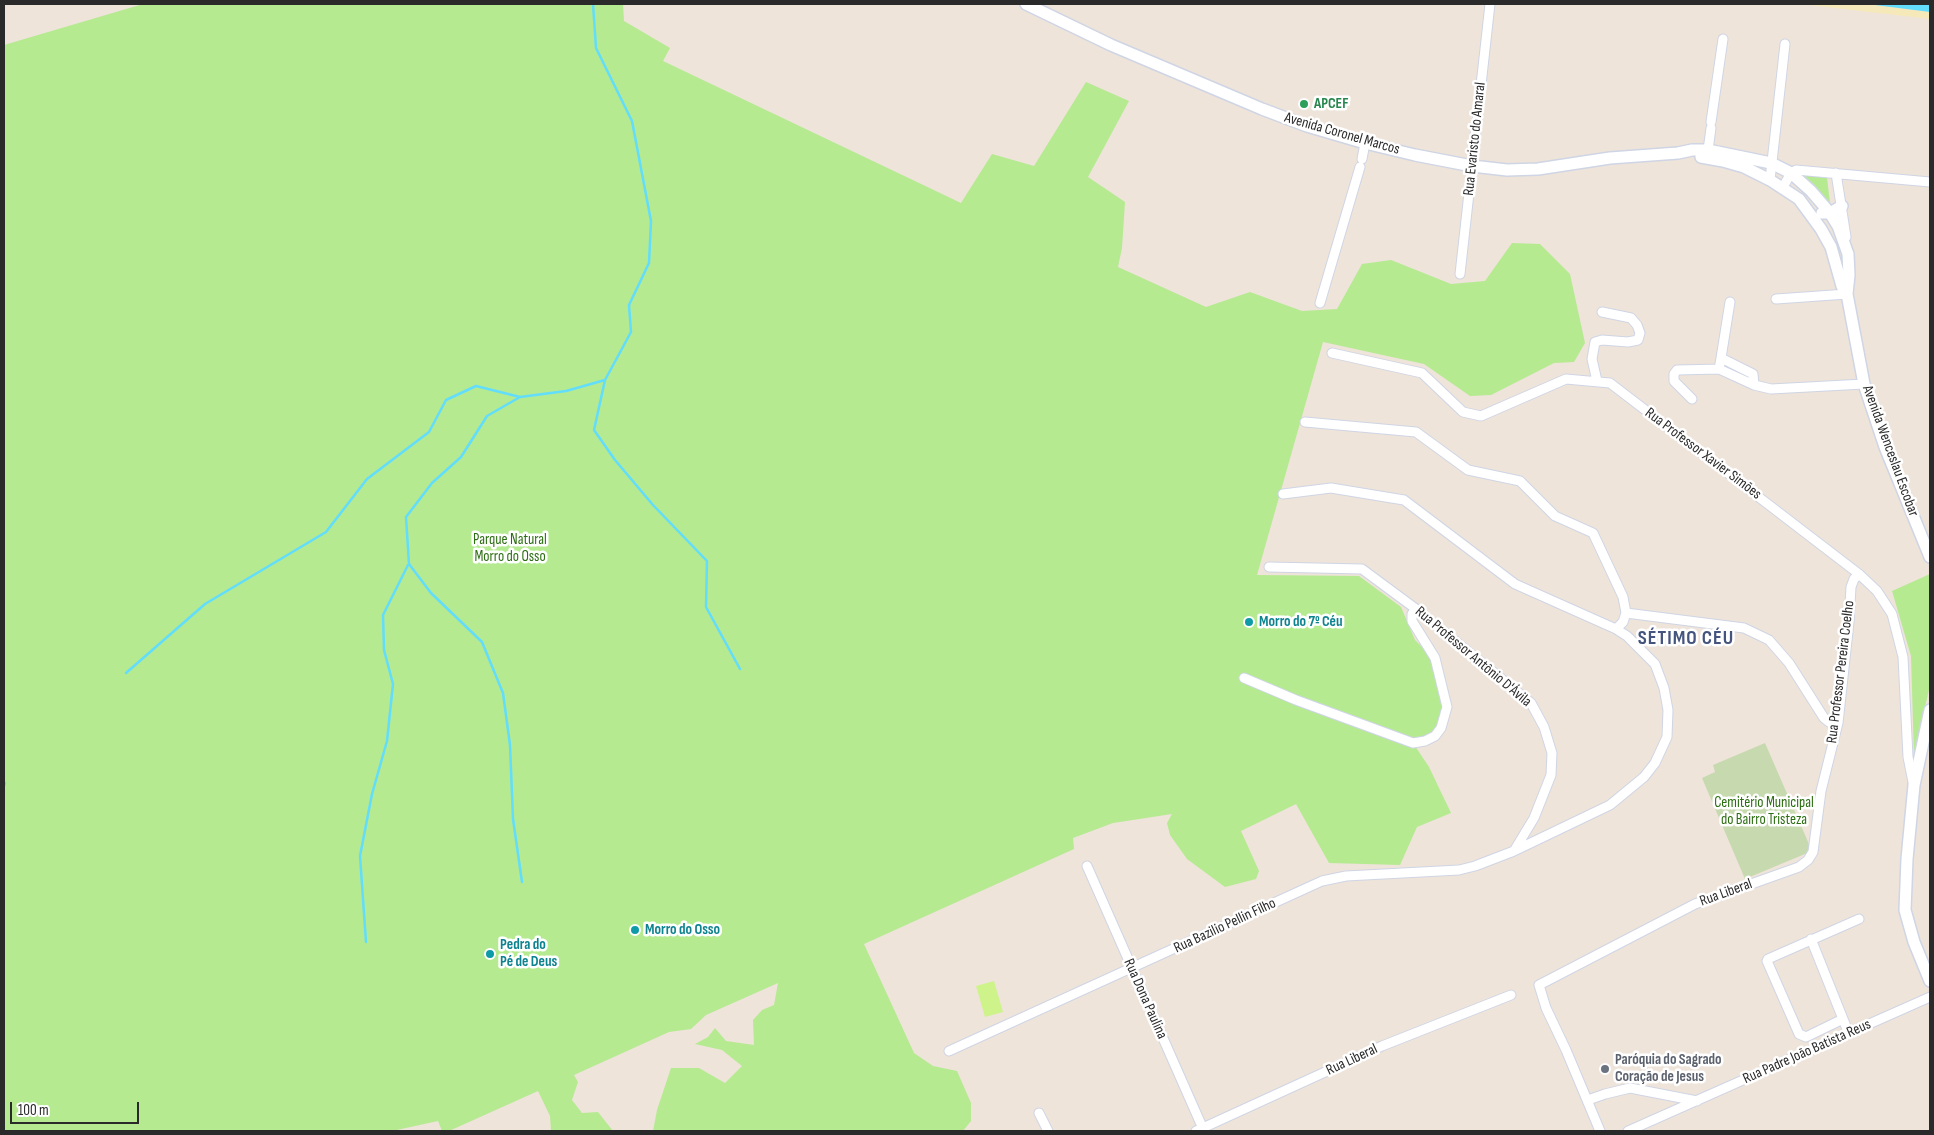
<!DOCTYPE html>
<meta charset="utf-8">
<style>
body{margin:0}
#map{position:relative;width:1934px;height:1135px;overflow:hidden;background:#eee4da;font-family:"Sofia Sans Condensed",sans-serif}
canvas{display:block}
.frame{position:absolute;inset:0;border:5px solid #2a2a2a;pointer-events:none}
.scale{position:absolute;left:10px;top:1102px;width:129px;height:22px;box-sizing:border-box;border:2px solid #2a2a2a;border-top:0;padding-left:6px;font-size:15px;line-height:18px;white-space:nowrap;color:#2a2a2a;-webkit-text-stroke:4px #fff;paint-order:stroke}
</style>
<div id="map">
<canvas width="1934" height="1135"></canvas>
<div class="frame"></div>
<div class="scale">100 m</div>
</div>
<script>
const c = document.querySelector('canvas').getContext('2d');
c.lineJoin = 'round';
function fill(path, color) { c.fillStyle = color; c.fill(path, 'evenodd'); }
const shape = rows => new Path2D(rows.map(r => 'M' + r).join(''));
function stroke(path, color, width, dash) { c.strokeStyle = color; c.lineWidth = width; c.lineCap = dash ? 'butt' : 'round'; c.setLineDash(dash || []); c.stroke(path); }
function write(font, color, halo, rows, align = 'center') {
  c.font = font + ' "Sofia Sans Condensed",sans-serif'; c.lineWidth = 5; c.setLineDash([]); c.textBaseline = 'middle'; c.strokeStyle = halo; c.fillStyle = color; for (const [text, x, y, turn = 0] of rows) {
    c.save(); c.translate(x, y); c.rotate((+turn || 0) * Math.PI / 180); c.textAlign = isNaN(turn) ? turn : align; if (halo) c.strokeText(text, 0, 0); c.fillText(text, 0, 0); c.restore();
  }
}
fill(shape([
 [143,4,623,4,624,21,670,48,663,61,961,203,992,154,1034,166,1086,82,1129,101,1088,177,1125,202,1122,248,1118,267,1206,307,1250,292,1302,311,1337,309,1362,264,1391,260,1451,284,1485,281,1512,243,1540,244,1570,274,1585,343,1574,362,1554,363,1491,395,1470,396,1424,364,1323,342,1257,575,1359,576,1401,607,1415,640,1431,656,1445,709,1440,727,1413,743,1429,767,1451,813,1417,827,1400,865,1329,863,1296,804,1241,831,1259,871,1256,879,1225,887,1187,859,1170,835,1167,823,1172,814,1113,823,1073,838,1074,849,864,944,914,1053,933,1066,957,1071,971,1103,971,1121,963,1131,653,1131,657,1110,671,1068,699,1068,725,1083,742,1066,722,1050,695,1044,708,1037,715,1028,726,1041,754,1045,753,1020,762,1010,774,1005,778,983,706,1015,691,1029,669,1032,574,1075,578,1082,572,1100,582,1113,598,1112,613,1131,551,1131,550,1116,538,1091,449,1131,442,1131,438,1121,392,1131,4,1131,4,45],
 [1798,174,1827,178,1830,203],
 [1930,574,1930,685,1914,756,1911,656,1892,591]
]), '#b5ea91');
fill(shape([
 [1800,4,1867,4,1930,12,1930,19]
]), '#f6e9b9');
fill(shape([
 [1765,743,1812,851,1745,879,1702,778,1715,772,1713,765]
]), '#c7d9af');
fill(shape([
 [994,981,1003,1012,985,1017,976,986]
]), '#cef38b');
fill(shape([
 [1867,4,1930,4,1930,12]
]), '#62ddfb');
stroke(shape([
 [605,380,594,430,615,460,653,505,707,561,706,607,740,669],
 [126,673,205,604,326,532,367,479,429,432,446,400,476,386,520,397],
 [4,786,5,783],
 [522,882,513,819,510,745,503,693,482,642,431,593,409,564,406,517,432,483,461,457,487,416,520,397,566,391,605,380,631,332,629,305,649,263,651,221,632,121,596,48,593,4],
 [366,942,360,856,372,794,387,741,393,684,384,650,383,615,408,565]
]), '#62ddfb', 2.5);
const minor = shape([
 [1711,122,1723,39],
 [1708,150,1711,128],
 [1362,159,1365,143],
 [1836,173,1846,237],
 [1770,180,1785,44],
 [1783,187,1791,173,1796,170,1930,182],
 [1460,274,1490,4],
 [1776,299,1847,294],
 [1320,303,1360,167],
 [1332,353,1422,373,1463,412,1481,416,1566,379,1610,383,1859,574,1877,591,1892,614,1903,657,1908,757,1913,782],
 [1721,358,1730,302],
 [1719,369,1721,358,1753,374,1754,385],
 [1597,381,1592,359,1595,342,1602,340,1628,342,1638,340,1640,333,1637,325,1631,318,1602,312],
 [1692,399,1674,381,1674,374,1677,370,1719,369,1754,385,1771,389,1864,384],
 [1305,422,1416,432,1468,470,1520,481,1555,516,1593,533,1623,597,1626,613],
 [1269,567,1362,569,1416,609,1531,703,1544,727,1552,753,1551,775,1534,818,1514,851],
 [1626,613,1744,628,1769,640,1789,663,1824,718,1829,722,1838,723],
 [1616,629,1623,622,1626,613],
 [1244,678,1296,700,1413,743,1425,741,1435,736,1441,728,1447,707,1435,658,1412,621,1412,614,1416,609],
 [1087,866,1204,1131],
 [1811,939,1849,1034],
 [1843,1019,1806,1037,1799,1034,1767,961,1768,959,1859,919],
 [949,1051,1322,881,1346,876,1459,870,1475,866,1514,851,1610,805,1644,777,1655,763,1667,737,1668,710,1664,688,1655,664,1627,636,1616,629,1515,584,1404,500,1331,488,1283,494],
 [1588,1100,1605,1094,1630,1088,1697,1101],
 [1039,1113,1048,1131],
 [1196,1131,1382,1046,1511,995],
 [1600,1131,1566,1050,1546,1008,1539,985,1695,904,1799,867,1808,860,1813,852,1821,791,1838,723,1849,622,1851,587,1854,579,1859,574],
 [1628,1131,1930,997]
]);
const secondary = shape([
 [1026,4,1111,45,1262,109,1307,126,1365,143,1415,155,1472,166,1507,170,1538,169,1610,158,1678,153,1692,150,1708,150,1771,163,1791,173,1811,191,1830,213,1838,226,1848,254,1849,275,1847,294,1864,384,1885,447,1930,557],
 [1701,157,1723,161,1744,167,1770,180,1799,199,1821,229,1831,247,1842,286,1847,294],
 [1822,213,1830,213,1842,206],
 [1930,710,1914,785,1907,859,1905,910,1914,942,1930,981]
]);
stroke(minor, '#cfd5e4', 11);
stroke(secondary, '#cfd5e4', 14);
stroke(minor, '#fff', 9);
stroke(secondary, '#fff', 11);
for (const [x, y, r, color] of [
 [1304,104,5,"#2e9e5b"],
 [1249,622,5,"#0f9aa8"],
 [635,930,5,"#0f9aa8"],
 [490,954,5,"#0f9aa8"],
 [1605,1069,5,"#6b7280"]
]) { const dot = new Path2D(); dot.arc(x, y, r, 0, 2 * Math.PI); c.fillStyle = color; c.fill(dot); stroke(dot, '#fff', 2); }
write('bold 15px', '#27864d', '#fff', [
 ["APCEF",1314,104]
], 'left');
write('15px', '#2a2a2a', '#fff', [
 ["Avenida Coronel Marcos",1342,134,16],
 ["Rua Evaristo do Amaral",1475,139,-84],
 ["Avenida Wenceslau Escobar",1890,451,70],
 ["Rua Professor Xavier Simões",1703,454,37],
 ["Rua Professor Antônio D'Ávila",1473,657,40],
 ["Rua Professor Pereira Coelho",1841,672,-83],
 ["Rua Liberal",1726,893,-20],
 ["Rua Bazilio Pellin Filho",1225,926,-25],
 ["Rua Dona Paulina",1145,999,66],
 ["Rua Padre João Batista Reus",1807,1052,-24],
 ["Rua Liberal",1352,1060,-25]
]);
write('15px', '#2c6e12', '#fff', [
 ["Parque Natural",510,540],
 ["Morro do Osso",510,557],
 ["Cemitério Municipal",1764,803],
 ["do Bairro Tristeza",1764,820]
]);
write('bold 15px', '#0d838f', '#fff', [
 ["Morro do 7º Céu",1259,622],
 ["Morro do Osso",645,930],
 ["Pedra do",500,945],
 ["Pé de Deus",500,962]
], 'left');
write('bold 15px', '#5b616d', '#fff', [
 ["Paróquia do Sagrado",1615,1060],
 ["Coração de Jesus",1615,1077]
], 'left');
c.letterSpacing = '1px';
write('bold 20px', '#45547f', '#fff', [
 ["SÉTIMO CÉU",1686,639]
]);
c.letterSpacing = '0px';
</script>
